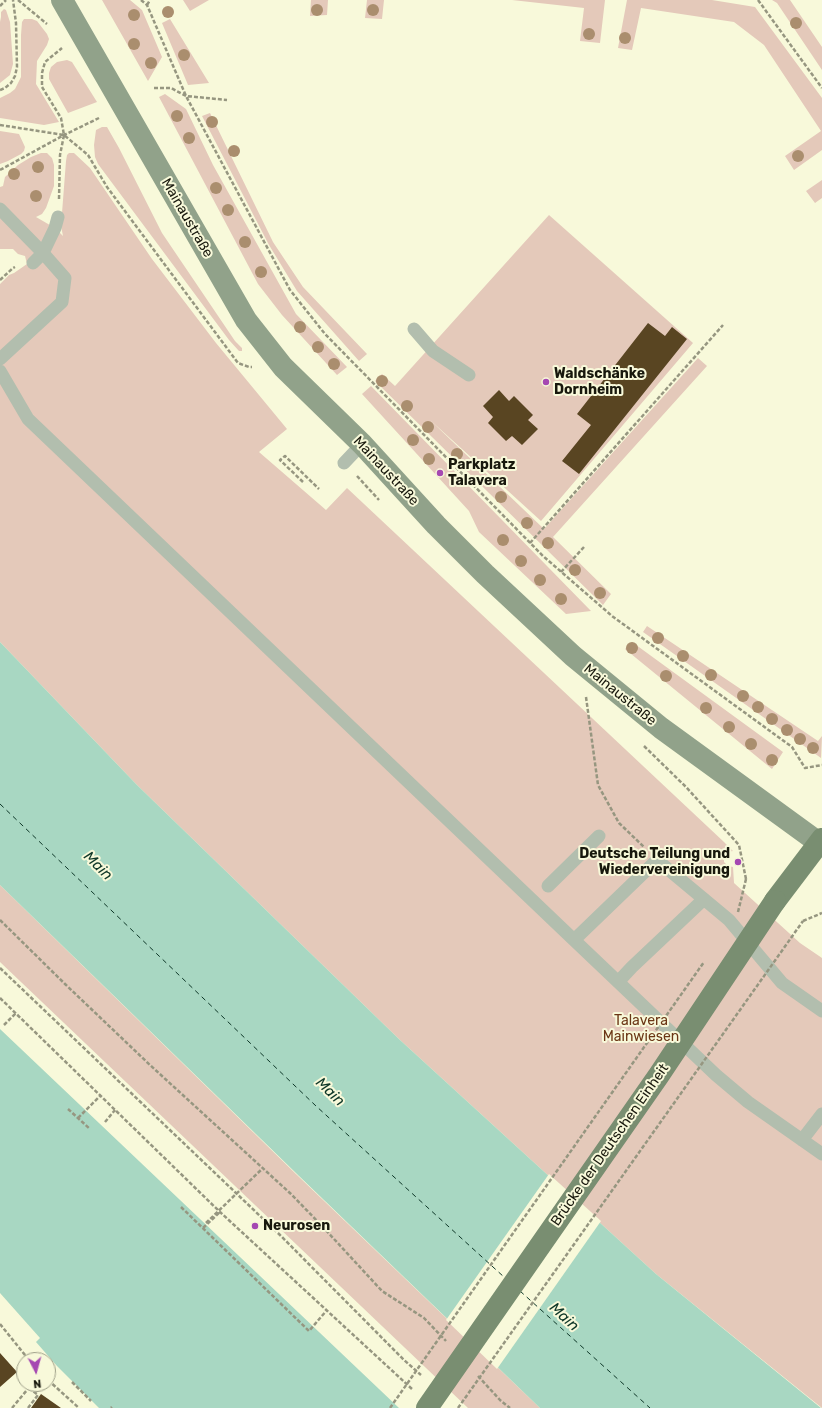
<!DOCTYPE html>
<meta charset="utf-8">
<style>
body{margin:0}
#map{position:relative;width:822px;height:1408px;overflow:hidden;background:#f8f9da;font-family:Rubik,sans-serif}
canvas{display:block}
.north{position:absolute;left:16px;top:1352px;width:40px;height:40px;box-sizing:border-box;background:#f8f9da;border:1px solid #9e9f88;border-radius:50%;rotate:174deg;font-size:11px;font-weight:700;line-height:16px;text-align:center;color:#18180d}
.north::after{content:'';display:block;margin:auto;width:14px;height:18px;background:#a548b2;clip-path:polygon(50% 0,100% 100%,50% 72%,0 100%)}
</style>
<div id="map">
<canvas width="822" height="1408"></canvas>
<div class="north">N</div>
</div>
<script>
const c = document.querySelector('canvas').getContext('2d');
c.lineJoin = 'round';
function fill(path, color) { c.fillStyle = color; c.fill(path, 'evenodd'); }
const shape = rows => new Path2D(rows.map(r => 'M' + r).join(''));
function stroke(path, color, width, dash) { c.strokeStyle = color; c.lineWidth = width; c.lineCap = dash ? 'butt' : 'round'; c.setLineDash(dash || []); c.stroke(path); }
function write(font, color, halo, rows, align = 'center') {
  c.font = font + ' Rubik,sans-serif'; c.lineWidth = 4; c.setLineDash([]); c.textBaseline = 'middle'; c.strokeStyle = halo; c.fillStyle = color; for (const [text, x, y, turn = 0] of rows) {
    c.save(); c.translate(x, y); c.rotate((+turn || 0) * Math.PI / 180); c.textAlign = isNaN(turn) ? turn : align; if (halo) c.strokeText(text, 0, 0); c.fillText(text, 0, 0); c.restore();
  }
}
fill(shape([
 [102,0,130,0,142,10,162,57,148,81],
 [183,0,209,0,190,11],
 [311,0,328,0,327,15,310,16],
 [367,0,384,0,382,19,365,18],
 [512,0,605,0,600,43,580,41,584,8],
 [627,0,712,0,755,7,822,98,822,150,794,170,785,156,821,131,764,45,734,22,641,8,632,50,618,48],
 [772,0,790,0,822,47,822,70,777,3],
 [4,9,6,10,10,22,13,64,10,75,0,83,0,22,1,17,1,12],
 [24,19,32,19,37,21,47,34,49,39,47,45,37,61,36,84,59,122,44,125,0,118,0,98,10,93,15,89,21,77,21,35,22,22],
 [170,19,209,83,188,85,162,23],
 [67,60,72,62,97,102,68,113,49,79,49,73,51,67,57,62],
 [165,94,186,109,213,165,296,314,347,367,337,375,282,315,258,284,159,97],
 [210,113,273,242,303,287,367,354,359,361,297,291,269,245,202,116],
 [102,127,107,127,119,148,162,233,235,341,242,348,242,351,239,351,229,340,98,164,95,157,94,145,96,130],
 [0,131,19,134,25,147,24,151,21,154,8,161,0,164],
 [41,153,47,153,52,158,54,165,54,186,46,208,42,214,36,217,55,228,63,236,61,226,66,161,67,155,69,153,74,153,90,168,152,259,216,343,287,429,259,452,326,510,347,488,724,842,733,851,727,852,724,856,724,862,728,866,733,867,734,883,800,943,822,958,822,1408,656,1274,400,1040,137,785,0,642,0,284,9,275,14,273,27,264,25,256,18,254,13,249,0,249,0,187,3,186,5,177,18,165,31,157],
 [822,180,822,198,815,203,806,191],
 [549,215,693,343,541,521,429,419,544,529,698,358,707,366,553,537,611,594,603,605,375,381,382,374,395,386],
 [371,386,591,611,566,614,479,532,469,511,362,394],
 [647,626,818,741,822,736,821,758,643,632],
 [632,642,783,752,772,769,625,649],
 [0,885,296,1174,540,1408,468,1408,0,962]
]), '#e4c9ba');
fill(shape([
 [0,642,137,785,400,1040,656,1274,821,1408,540,1408,299,1176,0,885],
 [0,1029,399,1408,99,1408,57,1366,36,1342,40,1338,0,1293]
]), '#a8d7c2');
fill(shape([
 [549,1174,601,1221,497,1369,446,1320]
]), '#f8f9da');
stroke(shape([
 [0,804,316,1106,504,1277],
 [520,1291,650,1408]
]), '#0e3728', 1, [5, 4]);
fill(shape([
 [648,323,665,336,672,327,687,339,579,474,562,461,591,425,577,414],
 [499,390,509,401,514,396,533,415,528,420,538,429,522,445,512,436,506,441,488,423,493,417,483,406],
 [0,1353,17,1372,0,1387],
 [41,1394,61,1408,31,1408]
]), '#594522');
stroke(shape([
 [18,0,47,24],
 [141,0,147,5,186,96,290,290,325,334,543,556,612,616,792,747,805,768,822,765],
 [758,0,822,88],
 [147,5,150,0],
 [0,6,6,0],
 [154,88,171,88,186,96,227,100],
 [0,90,5,88,11,83,15,76,17,67,16,23,13,0],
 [0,125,64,135,88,155,107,187,238,363,249,367,252,367],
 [0,170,64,135,99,118],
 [59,199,60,155,64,135,61,118,42,87,42,73,45,62,62,48],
 [0,280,13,268,15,267],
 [357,476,379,500],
 [303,482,280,460,285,456,319,489],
 [530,543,723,325],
 [561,572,584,547],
 [586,697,598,785,619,823,644,847],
 [644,746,686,787,739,845,746,879],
 [0,920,65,984,150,1065,291,1194,322,1226,382,1291,424,1318,446,1341],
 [803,921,822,913],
 [0,968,280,1235,404,1360,421,1375],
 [0,998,220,1212,412,1389],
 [4,1025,16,1013],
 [68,1109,90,1129],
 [78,1118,101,1095],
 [105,1122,115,1110],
 [181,1207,309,1331,327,1310],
 [206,1223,263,1168],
 [203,1228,220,1212],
 [0,1324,29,1360],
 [478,1376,500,1400,510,1408],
 [48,1380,79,1408],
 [72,1382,91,1401],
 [12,1408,32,1384],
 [28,1408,38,1395,29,1388],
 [111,1408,112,1407]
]), '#969680', 2.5, [4, 2]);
stroke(shape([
 [0,209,43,253,65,278,62,302,0,359],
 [33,263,43,253,55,228,58,217],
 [414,329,433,351,469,375],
 [0,371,28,419,574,940,716,1075,748,1102,822,1154],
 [344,463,362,444],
 [548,886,599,836],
 [574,940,657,860,729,920,782,983,822,1011],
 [618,982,632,967,704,899],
 [802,1140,822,1114]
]), '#b2beae', 13);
stroke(shape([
 [62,0,246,320,283,367,362,444,436,525,485,574,573,656,661,728,822,845]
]), '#91a28a', 22);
stroke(shape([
 [775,901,822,839]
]), '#798e71', 22);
stroke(shape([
 [738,912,746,879],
 [390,1408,704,962],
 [458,1408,803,921]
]), '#969680', 2.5, [4, 2]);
stroke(shape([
 [427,1408,659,1075,775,901]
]), '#798e71', 22);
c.fillStyle = '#aa8e6e';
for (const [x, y] of [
 [317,10],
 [373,10],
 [168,12],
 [134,15],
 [796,23],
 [589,34],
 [625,38],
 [134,44],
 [184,55],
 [151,63],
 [177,116],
 [212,122],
 [189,138],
 [234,151],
 [798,156],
 [38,167],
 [14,174],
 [216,188],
 [36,196],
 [228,210],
 [245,242],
 [261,272],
 [300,327],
 [318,347],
 [334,364],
 [382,381],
 [407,406],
 [428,427],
 [413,440],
 [457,454],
 [429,459],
 [501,497],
 [527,523],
 [503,540],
 [548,543],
 [521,561],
 [575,570],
 [540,580],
 [600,593],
 [561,599],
 [658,638],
 [632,648],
 [683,656],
 [711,675],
 [666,676],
 [743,696],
 [758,707],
 [706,708],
 [772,719],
 [729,727],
 [787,730],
 [800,739],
 [751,744],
 [813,748],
 [772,760]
]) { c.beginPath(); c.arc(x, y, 6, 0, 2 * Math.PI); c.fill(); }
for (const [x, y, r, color] of [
 [546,382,4,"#a548b2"],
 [440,473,4,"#a548b2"],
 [738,862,4,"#a548b2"],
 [255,1226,4,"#a548b2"]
]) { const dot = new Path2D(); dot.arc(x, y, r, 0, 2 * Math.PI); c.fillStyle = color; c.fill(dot); stroke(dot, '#f8f9da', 1.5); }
write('14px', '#18180d', '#f8f9da', [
 ["Mainaustraße",187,218,60],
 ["Mainaustraße",386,471,47],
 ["Mainaustraße",620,695,39],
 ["Brücke der Deutschen Einheit",610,1145,-55]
]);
write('bold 14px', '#18180d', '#f8f9da', [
 ["Waldschänke",554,374],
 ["Dornheim",554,390],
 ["Parkplatz",448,465],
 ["Talavera",448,481],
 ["Deutsche Teilung und",730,854,"right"],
 ["Wiedervereinigung",730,870,"right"],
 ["Neurosen",263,1226]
], 'left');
write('14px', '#6b3615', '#f8f9da', [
 ["Talavera",641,1021],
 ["Mainwiesen",641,1037]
]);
write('italic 15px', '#0e3728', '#f8f9da', [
 ["Main",98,866,45],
 ["Main",330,1092,44],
 ["Main",564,1317,43]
]);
</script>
